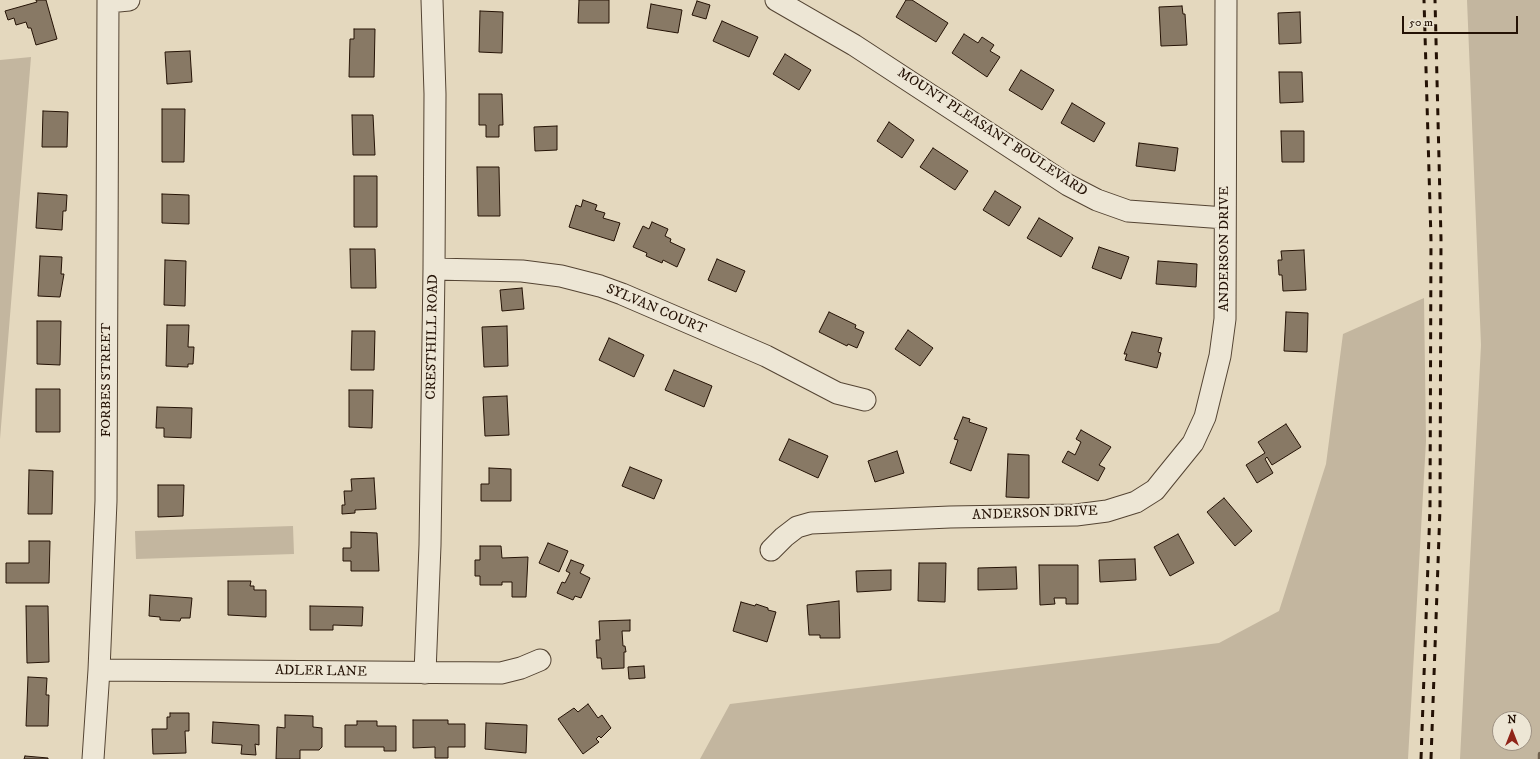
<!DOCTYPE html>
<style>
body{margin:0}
#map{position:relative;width:1540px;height:759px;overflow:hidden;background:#e4d8be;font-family:"IM FELL DW Pica",serif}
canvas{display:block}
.north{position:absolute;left:1492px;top:711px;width:40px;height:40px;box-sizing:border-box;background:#ede6d5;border:1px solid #9d9182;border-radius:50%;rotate:0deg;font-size:11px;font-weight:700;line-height:16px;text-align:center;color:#241205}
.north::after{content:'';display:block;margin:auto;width:14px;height:18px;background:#8f2418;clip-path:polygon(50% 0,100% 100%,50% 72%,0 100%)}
.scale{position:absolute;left:1402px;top:16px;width:116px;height:18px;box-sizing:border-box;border:2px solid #241205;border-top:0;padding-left:5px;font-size:12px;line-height:14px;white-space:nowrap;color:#241205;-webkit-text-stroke:3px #ede6d5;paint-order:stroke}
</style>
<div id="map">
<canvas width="1540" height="759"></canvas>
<div class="north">N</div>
<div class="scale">50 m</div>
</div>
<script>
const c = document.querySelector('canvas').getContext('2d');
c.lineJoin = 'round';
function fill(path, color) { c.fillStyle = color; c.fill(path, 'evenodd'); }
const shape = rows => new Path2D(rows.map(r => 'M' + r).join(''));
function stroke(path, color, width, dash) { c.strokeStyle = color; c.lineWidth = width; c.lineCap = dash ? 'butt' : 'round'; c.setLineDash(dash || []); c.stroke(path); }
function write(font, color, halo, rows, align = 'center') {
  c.font = font + ' "IM FELL DW Pica",serif'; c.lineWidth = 4; c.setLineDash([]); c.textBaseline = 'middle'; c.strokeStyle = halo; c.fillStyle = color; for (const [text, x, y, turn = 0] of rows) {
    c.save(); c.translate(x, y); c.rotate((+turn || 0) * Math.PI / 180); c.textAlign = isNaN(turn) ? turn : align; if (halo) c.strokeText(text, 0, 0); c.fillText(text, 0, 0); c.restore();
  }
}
fill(shape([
 [1467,0,1540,0,1540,759,1460,759,1481,345],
 [1500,719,1524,719,1524,743,1500,743],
 [31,57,0,439,0,60],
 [1424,298,1426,441,1408,759,700,759,730,704,1219,643,1279,611,1326,464,1343,334],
 [293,526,294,554,136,559,135,531]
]), '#c3b69f');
stroke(shape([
 [1540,759,1540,754]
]), '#70614e', 4.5);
const building = shape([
 [36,0,46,0,57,39,36,45,31,28,28,28,26,22,16,25,14,18,8,20,5,11,37,2,36,0],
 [579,0,609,0,609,23,578,23,579,0],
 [906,0,912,0,948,23,936,42,896,17,906,0],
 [697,1,710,5,706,19,692,15,697,1],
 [651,4,682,10,678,33,647,28,651,4],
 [1182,6,1183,14,1185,14,1187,45,1161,46,1159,7,1182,6],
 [480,11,503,12,502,53,479,52,480,11],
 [1300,12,1301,43,1279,44,1278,13,1300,12],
 [722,21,758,37,749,57,713,41,722,21],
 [354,29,375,29,374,77,349,77,350,39,354,39,354,29],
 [964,34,978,43,982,37,994,45,990,51,1000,57,987,77,952,53,964,34],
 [190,51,192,82,167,84,165,52,190,51],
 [785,54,811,70,799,90,773,74,785,54],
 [1021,70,1054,90,1042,110,1009,90,1021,70],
 [1279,72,1302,72,1303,102,1280,103,1279,72],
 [479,94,502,94,503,125,499,125,499,137,486,137,486,125,479,125,479,94],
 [1072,103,1105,123,1094,142,1061,123,1072,103],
 [162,109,185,109,184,162,162,162,162,109],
 [43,111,68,112,67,147,42,147,43,111],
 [352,115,373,115,375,155,353,155,352,115],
 [889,122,914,140,902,158,877,141,889,122],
 [557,126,557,150,535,151,534,127,557,126],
 [1281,131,1304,131,1304,162,1282,162,1281,131],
 [1139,143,1178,148,1175,171,1136,166,1139,143],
 [933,148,968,171,955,190,920,167,933,148],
 [477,167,499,167,500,216,478,216,477,167],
 [354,176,377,176,377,227,354,227,354,176],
 [995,191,1021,207,1009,226,983,210,995,191],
 [38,193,67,195,66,211,63,211,62,230,36,228,38,193],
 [162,194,189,195,189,224,162,223,162,194],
 [583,200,597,205,595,210,605,213,603,218,620,223,614,241,569,227,576,205,581,207,583,200],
 [1039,218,1073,238,1061,257,1027,238,1039,218],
 [652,222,668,229,665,236,671,239,670,242,685,249,677,267,663,260,662,263,646,256,647,253,633,247,643,226,649,229,652,222],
 [1099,247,1129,257,1121,279,1092,268,1099,247],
 [350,249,375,249,376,288,351,288,350,249],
 [1304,250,1306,290,1283,291,1282,275,1279,275,1278,260,1282,260,1281,251,1304,250],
 [40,256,62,257,61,274,64,274,60,297,38,296,40,256],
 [717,259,745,271,736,292,708,280,717,259],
 [165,260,186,261,185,306,164,305,165,260],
 [1158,261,1197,264,1196,287,1156,284,1158,261],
 [522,288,524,309,502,311,500,290,522,288],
 [829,312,856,325,855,328,864,332,857,348,848,344,847,346,819,332,829,312],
 [1286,312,1308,313,1307,352,1284,351,1286,312],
 [37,321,61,321,60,365,37,364,37,321],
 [167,325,189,325,188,347,194,347,193,364,188,364,188,367,166,366,167,325],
 [507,326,508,366,484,367,482,327,507,326],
 [908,330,933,348,920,366,895,349,908,330],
 [352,331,375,331,374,370,351,370,352,331],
 [1132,332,1162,338,1158,352,1161,353,1157,368,1125,360,1127,354,1124,354,1132,332],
 [609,338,644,355,634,377,599,360,609,338],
 [674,370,712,386,704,407,665,390,674,370],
 [36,389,60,389,60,432,36,432,36,389],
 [349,390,373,390,372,428,349,427,349,390],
 [507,396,509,435,485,436,483,397,507,396],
 [157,407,192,408,191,438,164,437,164,428,156,428,157,407],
 [963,417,970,419,969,422,987,428,971,471,950,463,958,440,954,439,963,417],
 [1286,424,1301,447,1272,465,1267,457,1265,459,1273,473,1257,483,1246,465,1265,453,1258,442,1286,424],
 [1081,430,1111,447,1099,465,1105,468,1098,481,1062,462,1068,451,1075,455,1081,442,1076,439,1081,430],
 [789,439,828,456,818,478,779,460,789,439],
 [897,451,904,473,875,482,868,461,897,451],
 [1008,454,1029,455,1029,498,1006,497,1008,454],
 [630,467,662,480,654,499,622,486,630,467],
 [489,468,511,469,511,501,481,501,481,484,489,484,489,468],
 [29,470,53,471,52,514,28,514,29,470],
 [374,478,376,509,355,510,355,513,342,514,342,505,345,505,344,491,352,491,351,479,374,478],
 [158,485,184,485,183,516,158,517,158,485],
 [1224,498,1252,531,1235,546,1207,512,1224,498],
 [351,532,377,533,379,571,351,571,351,561,343,561,343,548,351,548,351,532],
 [1178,534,1194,563,1170,576,1154,547,1178,534],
 [29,541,50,541,49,583,6,583,6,563,29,563,29,541],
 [548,543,568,551,559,572,539,563,548,543],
 [480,546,501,546,502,558,528,557,526,597,512,597,512,582,502,582,502,585,480,585,480,576,475,576,475,560,480,560,480,546],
 [1135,559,1136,580,1100,582,1099,560,1135,559],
 [571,560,584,565,580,573,590,578,581,598,575,596,573,600,557,593,562,582,565,583,570,573,566,571,571,560],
 [919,563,946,563,945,602,918,601,919,563],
 [1039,565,1078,565,1078,604,1066,604,1066,598,1054,598,1055,604,1040,605,1039,565],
 [1016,567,1017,589,978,590,978,568,1016,567],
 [891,570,891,590,857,592,856,571,891,570],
 [228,581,251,581,250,586,254,586,254,590,266,590,266,617,228,615,228,581],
 [150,595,192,598,190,618,181,618,180,621,160,620,160,617,149,616,150,595],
 [839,601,840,638,820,638,820,635,809,635,807,605,839,601],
 [741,602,755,606,756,604,768,608,768,610,776,612,767,642,733,631,741,602],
 [26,606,48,606,49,662,27,663,26,606],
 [310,606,363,607,362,626,333,625,333,630,310,630,310,606],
 [630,620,630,631,622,631,623,646,625,646,626,652,624,652,624,668,602,669,601,658,597,658,596,640,600,640,599,621,630,620],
 [644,666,645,678,629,679,628,667,644,666],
 [28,677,47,678,46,695,49,695,48,726,26,726,28,677],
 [588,704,598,718,602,715,611,728,601,738,599,736,596,739,599,742,583,754,558,719,574,708,578,712,588,704],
 [170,713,189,713,189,731,185,731,186,753,153,754,152,729,167,729,167,717,170,717,170,713],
 [285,715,313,716,313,727,322,728,322,747,319,750,300,750,300,759,276,759,277,727,285,728,285,715],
 [413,720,448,720,448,724,465,724,465,747,448,747,448,758,435,758,435,747,413,748,413,720],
 [357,721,377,721,377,726,396,726,396,751,384,751,384,747,345,747,345,725,357,725,357,721],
 [213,722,259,725,259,745,255,744,256,755,241,754,242,745,212,743,213,722],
 [486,723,527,725,526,753,485,749,486,723],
 [25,756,48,758,48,759,24,759,25,756]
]);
fill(building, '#887965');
stroke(building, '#241205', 1);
const minor = shape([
 [776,0,854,45,1068,185,1097,200,1128,211,1225,218],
 [108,2,129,0],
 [434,269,522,271,561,276,600,286,622,294,766,356,837,393,865,400],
 [771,550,784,537,797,527,811,523,950,517,1076,515,1107,511,1136,502,1155,490,1163,480,1193,443,1205,417,1220,356,1225,319,1226,0],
 [99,670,501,673,521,668,540,660],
 [425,673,430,545,434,269,435,94,432,0],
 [93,759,99,670,106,501,108,0]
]);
stroke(minor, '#544433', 23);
stroke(minor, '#ede6d5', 21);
stroke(shape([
 [1421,759,1430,508,1431,240,1424,0],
 [1431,759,1440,508,1441,239,1435,0]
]), '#241205', 3, [7, 7]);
write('14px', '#241205', '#ede6d5', [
 ["MOUNT PLEASANT BOULEVARD",992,133,33],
 ["ANDERSON DRIVE",1225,249,-90],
 ["SYLVAN COURT",656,310,23],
 ["CRESTHILL ROAD",433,337,-89],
 ["FORBES STREET",107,380,-90],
 ["ANDERSON DRIVE",1035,514,-2],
 ["ADLER LANE",321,672,1]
]);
</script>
